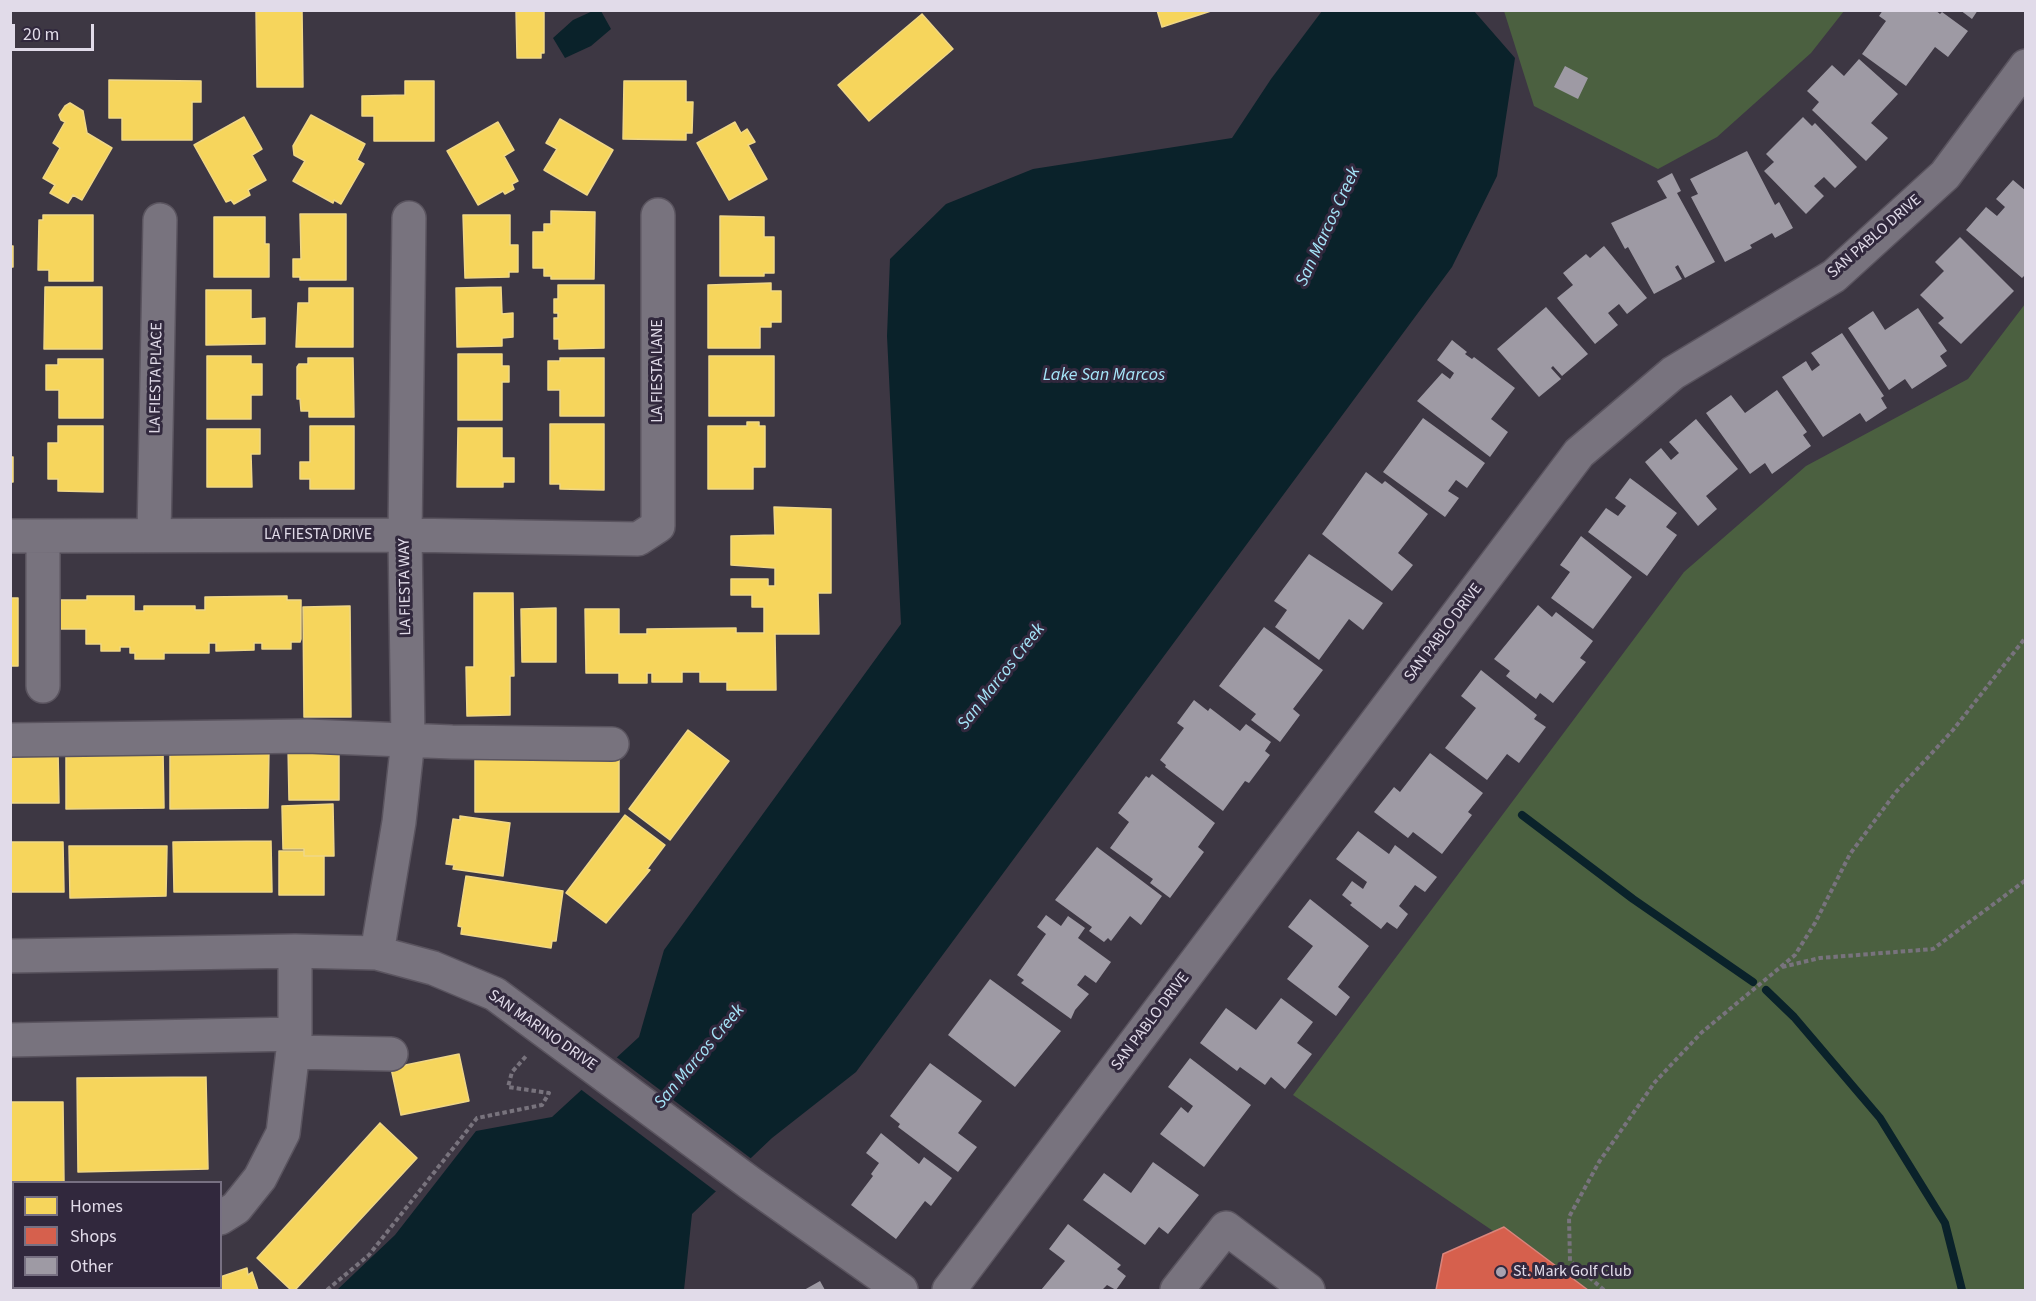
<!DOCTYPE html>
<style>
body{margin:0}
#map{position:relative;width:2036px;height:1301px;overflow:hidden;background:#3d3743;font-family:"Source Sans 3",sans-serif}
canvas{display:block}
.frame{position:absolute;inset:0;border:12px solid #e1dbe9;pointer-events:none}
.legend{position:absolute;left:12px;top:1181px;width:210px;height:108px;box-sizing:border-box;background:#31283d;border:2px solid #777082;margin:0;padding:8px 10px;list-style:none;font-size:18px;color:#e1dbe9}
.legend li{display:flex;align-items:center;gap:12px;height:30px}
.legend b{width:30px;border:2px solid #777082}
.scale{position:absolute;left:12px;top:24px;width:82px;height:27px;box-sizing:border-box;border:3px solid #e1dbe9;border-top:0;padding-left:8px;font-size:18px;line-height:21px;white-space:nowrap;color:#e1dbe9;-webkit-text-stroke:4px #31283d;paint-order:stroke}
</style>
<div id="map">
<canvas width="2036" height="1301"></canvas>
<div class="frame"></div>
<ul class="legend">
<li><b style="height:16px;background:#f6d55c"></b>Homes</li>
<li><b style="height:16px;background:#d6604d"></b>Shops</li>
<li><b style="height:16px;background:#9e9aa4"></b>Other</li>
</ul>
<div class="scale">20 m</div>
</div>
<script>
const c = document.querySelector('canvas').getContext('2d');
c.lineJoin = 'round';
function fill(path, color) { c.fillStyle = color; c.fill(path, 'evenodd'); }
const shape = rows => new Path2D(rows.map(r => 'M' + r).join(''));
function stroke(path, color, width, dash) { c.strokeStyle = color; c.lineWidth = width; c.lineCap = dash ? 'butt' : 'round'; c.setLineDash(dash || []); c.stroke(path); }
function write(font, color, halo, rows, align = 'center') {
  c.font = font + ' "Source Sans 3",sans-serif'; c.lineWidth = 6; c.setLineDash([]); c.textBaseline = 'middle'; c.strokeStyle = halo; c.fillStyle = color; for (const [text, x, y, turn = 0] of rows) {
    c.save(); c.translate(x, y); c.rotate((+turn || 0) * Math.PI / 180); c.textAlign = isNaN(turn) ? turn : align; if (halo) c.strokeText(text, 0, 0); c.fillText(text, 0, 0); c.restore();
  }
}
fill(shape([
 [1504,11,1844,11,1811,53,1717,137,1658,169,1534,106],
 [2025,304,2025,1290,1494,1290,1524,1252,1293,1095,1684,572,1806,466,1968,379]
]), '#4b6040');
fill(shape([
 [595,10,601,11,611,29,591,46,565,58,553,38,573,20],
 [1322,11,1474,11,1515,58,1497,176,1452,267,856,1072,772,1138,692,1214,684,1290,337,1290,395,1235,476,1131,552,1117,639,1037,664,950,901,624,887,336,890,259,946,204,1033,169,1232,138,1271,79]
]), '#0a222a');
fill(shape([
 [615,1056,753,1160,718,1193,579,1088]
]), '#3d3743');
const homes = shape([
 [256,10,302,10,303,87,257,87,256,10],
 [516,10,544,10,544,53,541,53,541,58,517,58,516,10],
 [1157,10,1214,10,1162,27,1157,10],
 [922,14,953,49,869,121,838,85,922,14],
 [109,80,201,81,201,102,192,102,192,140,122,140,122,118,109,118,109,80],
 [405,81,434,81,434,141,374,141,374,116,362,116,362,96,405,95,405,81],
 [624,81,686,81,686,102,693,102,692,133,686,133,686,140,623,139,624,81],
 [70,103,83,111,87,133,112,148,82,200,73,195,68,203,50,193,55,185,43,178,60,148,53,143,65,122,61,120,59,115,65,106,70,103],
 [311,115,365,144,357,160,364,164,341,204,334,200,333,203,293,181,305,161,294,155,293,146,311,115],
 [244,117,262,149,252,155,266,180,248,190,250,195,234,204,231,200,226,202,194,145,244,117],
 [560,119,613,150,587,195,544,170,557,149,546,143,560,119],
 [498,122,514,150,504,156,518,181,512,184,514,189,505,194,503,191,478,205,447,151,498,122],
 [735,122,741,133,747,129,755,142,748,145,767,179,729,200,697,143,735,122],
 [551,211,595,212,594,279,551,279,551,276,544,276,544,268,533,268,533,232,544,232,544,224,551,224,551,211],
 [300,214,346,214,346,280,300,280,300,277,293,277,293,259,301,259,300,214],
 [43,215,93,215,93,281,49,281,49,270,38,270,39,220,43,220,43,215],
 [463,215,510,215,510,245,518,245,518,272,509,272,509,277,465,278,463,215],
 [720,216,764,217,764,237,774,237,774,273,764,273,764,276,720,276,720,216],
 [214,217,265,217,265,244,269,244,269,277,214,277,214,217],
 [10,246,13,246,13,267,10,267,10,246],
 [771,283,771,291,781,291,781,322,771,322,771,327,760,327,760,348,708,348,708,285,771,283],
 [558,285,604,285,604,348,559,349,559,339,554,339,554,318,558,318,558,313,554,313,554,299,558,299,558,285],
 [45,287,102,287,102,349,44,349,45,287],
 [501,287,502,314,513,313,513,337,502,338,502,346,457,347,456,288,501,287],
 [309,288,353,288,353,347,296,347,298,303,309,303,309,288],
 [206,290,251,290,251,319,265,318,265,344,206,345,206,290],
 [458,354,502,354,502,366,509,366,509,382,502,382,502,420,458,420,458,354],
 [207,356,251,356,251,364,262,364,262,395,251,395,251,419,207,419,207,356],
 [709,356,774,356,774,416,709,416,709,356],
 [308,358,353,358,354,417,309,417,309,411,301,411,300,399,297,399,297,367,299,364,308,364,308,358],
 [560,358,604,358,604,416,560,416,560,390,548,390,548,361,560,361,560,358],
 [58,359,103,359,103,418,59,418,59,390,46,390,46,365,58,365,58,359],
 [747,422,759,422,759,426,765,426,765,467,753,467,753,489,708,489,708,426,747,426,747,422],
 [550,424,604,424,604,490,560,489,560,484,550,484,550,424],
 [58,426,103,426,103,492,58,491,58,479,48,479,48,443,58,443,58,426],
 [310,426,354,426,354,489,310,489,310,479,300,479,300,462,310,462,310,426],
 [458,428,502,428,502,458,514,458,514,482,503,482,503,487,457,487,458,428],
 [207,429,260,429,260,454,251,454,252,487,207,487,207,429],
 [10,457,13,457,13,482,10,482,10,457],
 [774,507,831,509,831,593,818,593,819,634,775,634,776,690,727,690,727,682,700,682,700,672,682,672,682,682,652,682,652,673,647,673,647,683,619,683,619,673,586,673,585,609,619,609,619,634,647,634,647,629,736,628,736,633,764,633,764,607,752,607,752,595,731,595,731,579,768,579,768,586,775,586,775,568,731,565,731,536,775,535,774,507],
 [474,593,513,593,514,676,510,676,510,715,467,716,466,667,474,667,474,593],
 [87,596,134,596,134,611,144,611,144,606,195,606,195,610,205,610,205,597,287,596,287,600,301,600,301,639,300,642,291,642,291,649,262,649,262,643,254,643,254,650,216,651,216,643,209,643,209,653,164,653,164,659,135,659,135,653,130,653,130,647,120,647,120,651,101,651,101,644,86,644,86,629,60,629,60,600,87,600,87,596],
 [10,598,18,598,18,666,10,666,10,598],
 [350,606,351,717,304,717,303,607,350,606],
 [556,608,556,662,522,662,521,609,556,608],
 [688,730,729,761,670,840,629,809,688,730],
 [288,747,339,747,339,800,289,800,288,747],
 [269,749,268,808,170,809,170,750,269,749],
 [10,750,58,750,59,803,10,803,10,750],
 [66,750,163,751,164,808,66,809,66,750],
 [475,754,619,754,619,812,475,812,475,754],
 [333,804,334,856,304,856,304,849,283,849,282,806,333,804],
 [625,815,665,845,647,869,650,870,606,923,566,893,625,815],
 [460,816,510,823,503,876,453,869,454,865,446,864,453,819,460,820,460,816],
 [271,841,272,892,174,892,173,842,271,841],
 [10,842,63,842,64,892,10,892,10,842],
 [69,846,167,846,166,896,70,898,69,846],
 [279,851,304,851,304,856,324,856,324,895,279,895,279,851],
 [466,876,563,891,556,941,552,941,551,948,461,934,462,927,458,926,466,876],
 [459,1054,469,1101,401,1115,391,1068,459,1054],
 [206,1077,208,1169,78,1172,77,1078,206,1077],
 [10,1102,63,1102,64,1182,14,1182,14,1188,10,1188,10,1102],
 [380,1123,417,1158,295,1290,291,1290,257,1258,380,1123],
 [247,1268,248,1275,252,1272,258,1290,183,1290,191,1288,220,1288,220,1277,247,1268]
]);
fill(homes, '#f6d55c');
stroke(homes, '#f0d786', 1.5);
const shops = shape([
 [1504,1227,1588,1290,1436,1290,1443,1254,1504,1227]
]);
fill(shops, '#d6604d');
stroke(shops, '#d9857c', 1.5);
stroke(shape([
 [1522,815,1633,899,1753,982],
 [1766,990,1794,1017,1880,1118,1945,1223,1962,1290]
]), '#0a222a', 8);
fill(shape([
 [1883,10,1935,10,1940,14,1942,12,1968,31,1948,57,1935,47,1906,86,1862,54,1886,21,1879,16],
 [1960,10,1978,10,1972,19],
 [1859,59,1898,94,1871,123,1888,138,1866,161,1812,110,1819,102,1807,91,1832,65,1844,76],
 [1565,66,1588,78,1578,99,1554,87],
 [1803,117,1812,126,1815,123,1857,167,1835,188,1824,177,1814,186,1824,196,1806,214,1764,171,1774,162,1766,154],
 [1747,151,1775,205,1779,202,1793,228,1775,238,1772,233,1750,245,1752,248,1725,262,1691,197,1698,194,1690,179],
 [1672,173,1681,191,1677,193,1715,262,1685,278,1678,265,1675,267,1682,279,1654,294,1628,247,1625,249,1611,223,1667,198,1657,181],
 [2013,180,2026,191,2026,274,2022,278,1966,230,1986,207,1997,216,2005,207,1996,199],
 [1960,237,2014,291,1961,344,1938,323,1944,318,1920,295,1944,271,1935,262],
 [1604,246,1647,298,1627,314,1619,304,1608,313,1618,325,1595,344,1557,298,1573,285,1563,273,1586,254,1590,258],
 [1546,307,1588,354,1562,376,1553,366,1551,368,1561,379,1539,397,1497,349],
 [1918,308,1947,351,1940,356,1947,366,1912,389,1905,379,1889,390,1848,328,1873,311,1885,330],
 [1842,333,1884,396,1881,398,1887,408,1866,422,1860,413,1823,437,1782,377,1806,361,1812,371,1820,365,1811,353],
 [1452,340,1467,352,1465,354,1472,359,1474,357,1515,388,1491,419,1508,432,1490,457,1417,401,1442,373,1450,379,1454,373,1437,360],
 [1777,390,1807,432,1803,435,1811,446,1772,474,1765,463,1750,474,1706,413,1731,395,1745,413],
 [1423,418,1485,463,1467,488,1456,480,1448,491,1459,498,1445,517,1383,472],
 [1696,419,1738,469,1706,496,1717,509,1698,526,1645,462,1661,448,1671,460,1679,453,1669,442],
 [1366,472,1382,484,1385,481,1428,514,1398,553,1413,565,1392,591,1322,534],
 [1630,478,1677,513,1666,527,1677,535,1647,576,1588,532,1606,508,1618,516,1626,506,1615,498],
 [1581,536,1632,577,1593,629,1551,598,1570,572,1560,565],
 [1309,554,1383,603,1363,630,1349,619,1319,660,1275,627,1287,610,1274,601],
 [1538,605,1552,617,1556,612,1593,641,1580,658,1586,662,1553,703,1540,693,1536,699,1506,676,1510,671,1494,659],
 [1264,627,1323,670,1293,709,1300,715,1280,742,1251,720,1256,714,1219,686],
 [1481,670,1537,715,1534,719,1546,727,1519,763,1507,754,1487,780,1445,748,1476,708,1461,696],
 [1194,700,1208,711,1210,708,1240,731,1246,724,1271,742,1265,751,1270,755,1249,783,1245,781,1223,811,1165,767,1166,765,1160,760,1184,728,1177,723],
 [1430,753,1483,793,1468,812,1472,815,1442,854,1413,832,1408,838,1374,812,1394,787,1400,792],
 [1152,774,1215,823,1198,847,1204,852,1170,898,1150,883,1153,879,1110,848,1129,822,1118,813,1146,776,1149,778],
 [1358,831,1389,854,1395,845,1437,877,1425,892,1415,885,1399,906,1408,914,1397,929,1387,922,1381,929,1350,905,1352,903,1342,895,1352,881,1363,889,1367,882,1336,859],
 [1097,847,1162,896,1141,925,1130,916,1111,941,1108,938,1104,942,1089,931,1092,927,1055,900],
 [1310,899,1369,946,1338,987,1350,997,1336,1016,1287,979,1313,946,1288,927],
 [1046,915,1061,926,1068,916,1085,928,1078,938,1111,962,1096,983,1085,975,1077,985,1089,994,1075,1010,1071,1019,1021,983,1024,980,1017,975,1046,934,1037,927],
 [990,979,1061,1031,1015,1087,948,1035],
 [1281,998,1313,1022,1297,1043,1312,1054,1285,1089,1271,1077,1265,1085,1240,1067,1237,1071,1200,1043,1226,1008,1256,1030],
 [1190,1058,1251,1105,1204,1167,1160,1134,1181,1107,1188,1113,1193,1106,1168,1087],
 [930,1063,982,1101,958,1133,977,1147,958,1172,898,1127,900,1124,890,1116],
 [881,1133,919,1164,924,1157,952,1178,931,1206,925,1201,896,1239,851,1205,873,1176,871,1174,879,1163,866,1153],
 [1153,1162,1199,1195,1168,1234,1159,1227,1145,1245,1083,1200,1104,1173,1131,1193],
 [1068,1224,1121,1265,1117,1269,1126,1276,1116,1290,1107,1285,1102,1290,1041,1290,1065,1261,1049,1249],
 [820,1281,825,1290,804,1290]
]), '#9e9aa4');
const minor = shape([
 [154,535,160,220],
 [10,536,405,535,638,539,658,526,658,215],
 [43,536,43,686],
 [10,740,307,736,452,742,612,744],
 [377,953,399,822,408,740,405,535,409,218],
 [10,956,295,951,377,953,433,968,495,994,750,1183,901,1290],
 [10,1040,295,1034],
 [293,1052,391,1054],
 [220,1218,236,1208,260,1178,283,1133,295,1034,295,951],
 [43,1290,51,1288],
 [949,1290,1579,453,1673,373,1834,276,1945,175,2026,66],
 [1177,1290,1226,1228,1308,1290]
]);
stroke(minor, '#5a545f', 36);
stroke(shape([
 [1782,967,1820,958,1933,949,2026,880],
 [327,1290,369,1255,477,1118,542,1105,549,1093,508,1087,512,1072,527,1055],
 [1604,1290,1570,1261,1569,1217,1599,1162,1655,1082,1701,1033,1795,955,1815,923,1850,854,1896,792,1953,730,2026,637]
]), '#78737d', 4, [4.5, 3]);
stroke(minor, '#78737e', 33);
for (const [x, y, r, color] of [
 [1501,1272,6,"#a8a2af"]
]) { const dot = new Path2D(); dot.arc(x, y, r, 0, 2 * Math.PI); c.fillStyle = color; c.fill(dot); stroke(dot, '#31283d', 2); }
write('16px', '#e1dbe9', '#31283d', [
 ["SAN PABLO DRIVE",1875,237,-41],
 ["LA FIESTA LANE",658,371,-90],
 ["LA FIESTA PLACE",157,378,-89],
 ["LA FIESTA DRIVE",318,535],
 ["LA FIESTA WAY",406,587,-91],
 ["SAN PABLO DRIVE",1444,633,-53],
 ["SAN PABLO DRIVE",1151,1022,-53],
 ["SAN MARINO DRIVE",542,1031,35]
]);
write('16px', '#e1dbe9', '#31283d', [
 ["St. Mark Golf Club",1513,1272]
], 'left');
write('italic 18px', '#a6e6fa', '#31283d', [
 ["San Marcos Creek",1329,227,-65],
 ["Lake San Marcos",1104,376],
 ["San Marcos Creek",1002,677,-52],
 ["San Marcos Creek",700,1057,-50]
]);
</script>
